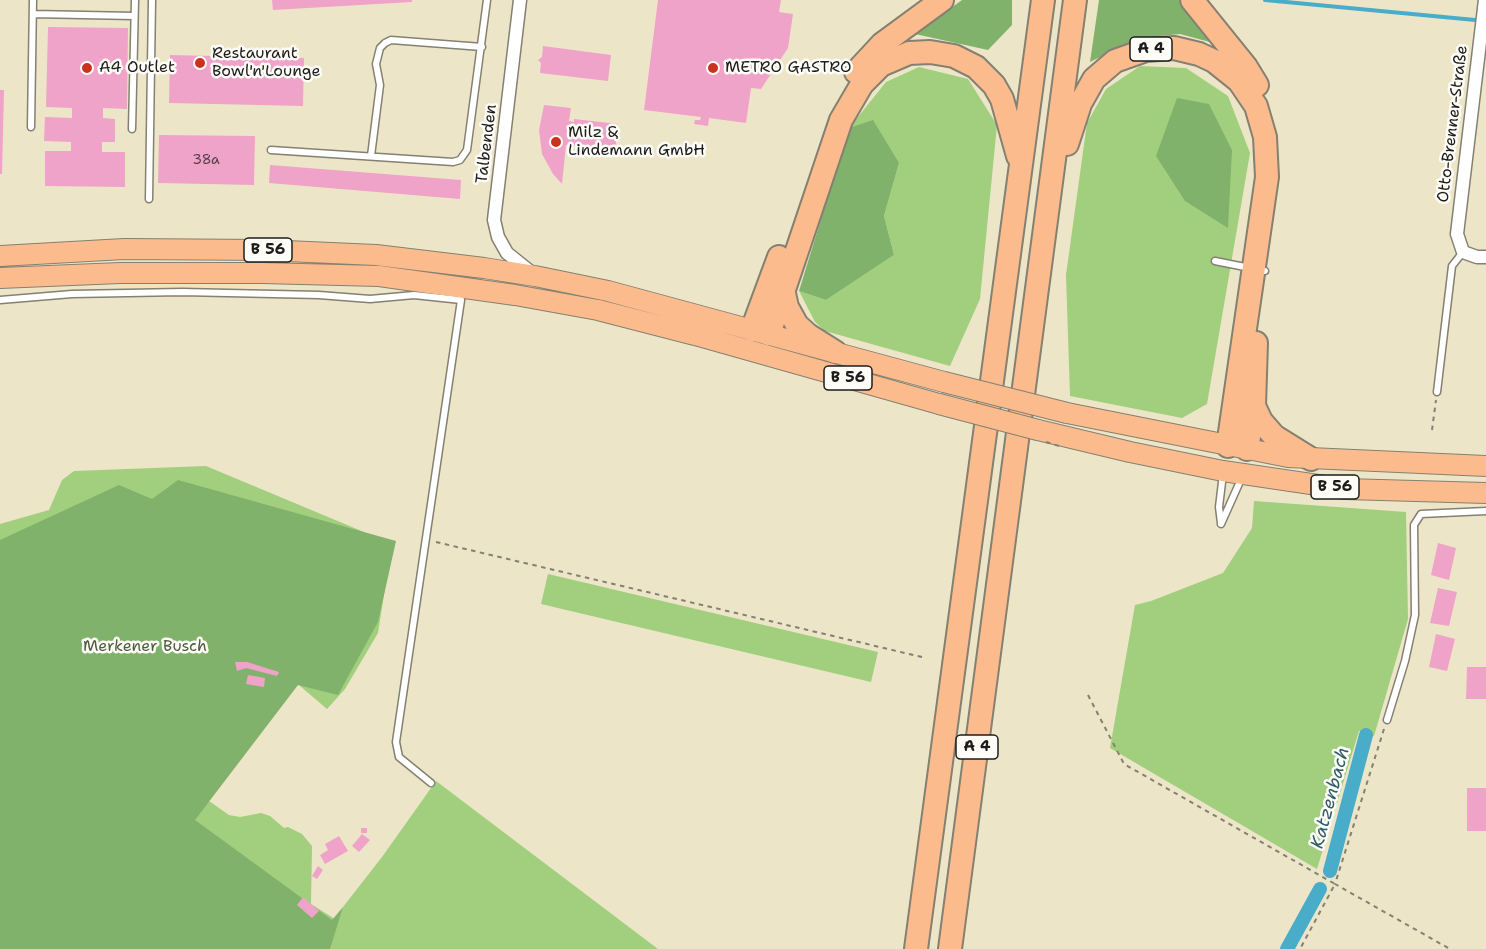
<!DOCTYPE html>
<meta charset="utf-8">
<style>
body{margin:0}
canvas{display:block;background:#ede5c8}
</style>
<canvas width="1486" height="949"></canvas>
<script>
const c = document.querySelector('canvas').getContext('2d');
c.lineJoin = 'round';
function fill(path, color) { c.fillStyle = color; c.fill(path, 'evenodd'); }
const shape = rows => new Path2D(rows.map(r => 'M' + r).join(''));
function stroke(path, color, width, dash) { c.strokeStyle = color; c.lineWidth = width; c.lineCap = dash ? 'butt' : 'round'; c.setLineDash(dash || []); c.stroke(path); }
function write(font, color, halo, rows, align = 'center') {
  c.font = font + ' "Shantell Sans",sans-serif'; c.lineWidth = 5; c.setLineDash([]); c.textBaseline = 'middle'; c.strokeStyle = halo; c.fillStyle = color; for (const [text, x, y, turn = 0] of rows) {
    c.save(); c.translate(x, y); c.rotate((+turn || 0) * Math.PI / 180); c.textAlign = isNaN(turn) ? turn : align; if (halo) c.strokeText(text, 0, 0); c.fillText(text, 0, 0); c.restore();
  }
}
fill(shape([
 [1140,66,1186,68,1228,96,1250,153,1207,404,1182,418,1070,396,1066,275,1087,123,1106,89],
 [919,67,968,79,997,125,980,299,950,366,825,331,815,322,799,291,826,300,894,255,884,216,899,163,849,128,886,82],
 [206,466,364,532,390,556,378,633,345,689,327,709,285,673,199,794,229,815,240,817,261,813,270,816,284,828,288,827,302,834,312,846,311,904,338,921,343,907,382,857,436,781,658,949,0,949,0,524,49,510,62,480,74,471],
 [1254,501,1406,512,1408,619,1374,736,1359,731,1317,869,1110,748,1135,605,1151,601,1223,573,1252,528],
 [548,574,878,652,871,682,541,604]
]), '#a1cf7d');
fill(shape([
 [962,0,1012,0,1012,25,988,50,915,34],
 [1099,0,1182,0,1221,45,1180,34,1139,38,1090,62],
 [1177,98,1209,104,1232,150,1228,228,1185,201,1156,156],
 [873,120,899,163,884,216,894,255,826,300,799,291,849,128],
 [178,480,396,541,378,622,338,695,298,685,195,820,332,920,343,907,330,949,0,949,0,540,119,485,152,499]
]), '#80b26c');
stroke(shape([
 [1265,0,1475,20]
]), '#49acc9', 4);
stroke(shape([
 [1330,871,1366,735],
 [1287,949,1320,889]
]), '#49acc9', 14);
fill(shape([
 [272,0,412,0,412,2,273,10],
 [658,0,781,0,779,12,793,14,788,48,761,89,751,88,746,123,709,118,708,126,694,124,695,120,700,120,701,117,644,110],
 [48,27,128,28,127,109,103,108,103,118,115,119,115,142,102,142,102,152,125,152,125,187,45,186,45,151,71,151,71,142,44,141,45,117,72,118,72,108,46,107],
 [543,46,611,55,608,81,540,73,541,63,538,60,542,57],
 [170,55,304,58,303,106,169,103],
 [0,90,4,90,2,174,0,174],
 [544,105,571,108,569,121,574,122,574,119,618,124,615,152,566,145,562,184,553,174,542,154,539,130],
 [159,135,255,136,254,185,158,183],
 [270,165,461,180,460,199,269,183],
 [1438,543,1456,548,1449,580,1431,575],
 [1438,588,1457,592,1449,626,1430,623],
 [1436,634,1455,639,1447,671,1429,667],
 [235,662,247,662,279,672,277,676,246,668,237,671],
 [1467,667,1486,667,1486,699,1466,699],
 [248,675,265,678,264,687,246,684],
 [1467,788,1486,788,1486,831,1467,831],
 [361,828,367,828,367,833,361,833],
 [362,834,370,840,359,852,352,846],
 [339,836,348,851,325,864,320,855,328,850,325,844],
 [318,866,323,870,317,879,312,876],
 [303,897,319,911,312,918,297,905]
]), '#f0a3c9');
const lane = shape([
 [33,14,134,16],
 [31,127,33,0],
 [132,129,135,0],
 [271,150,453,162,460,160,467,150,487,0],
 [371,156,380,85,376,64,380,48,385,43,391,40,482,47],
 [149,199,152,0],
 [1215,261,1265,271],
 [0,300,72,294,182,292,319,295,370,299,414,295,461,300,396,742,399,757,431,783],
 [1437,392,1452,266,1463,252],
 [1221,523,1219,507,1223,474],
 [1221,524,1242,477],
 [1387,720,1405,661,1415,615,1414,525,1421,514,1486,511]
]);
const street = shape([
 [520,0,494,220,498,237,507,253,532,273],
 [1485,0,1457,234,1463,252,1477,257,1486,257]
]);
const primary = shape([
 [0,256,124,249,264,250,376,255,484,268,535,276,608,291,944,382],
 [0,278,120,273,262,273,379,276,515,295,598,310,695,335,939,404],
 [1067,413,1288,457,1486,466],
 [1038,430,1130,452,1223,471,1345,489,1486,493]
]);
const highway = shape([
 [1192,0,1246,67,1257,85],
 [856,72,882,44,942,0],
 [1067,144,1080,104,1094,79,1115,61,1146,50,1174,48,1199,54,1214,61,1239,81,1256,106,1265,137,1267,177,1228,446],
 [783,289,787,307,797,325,808,335,835,352],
 [752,330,779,257],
 [769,334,841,120,862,84,881,65,909,53,930,52,954,56,976,67,994,85,1002,99,1018,156],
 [1254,406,1261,421,1274,436,1311,459],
 [1247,449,1254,406,1256,343],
 [916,949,1043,0],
 [950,949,1075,0]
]);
stroke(lane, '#848072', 9);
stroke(street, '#848072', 15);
stroke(primary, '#848072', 22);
stroke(highway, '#848072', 26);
stroke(shape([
 [1432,430,1436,400],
 [436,542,926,658],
 [1088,695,1124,764,1335,884,1300,949],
 [1384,729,1335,884,1450,949]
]), '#848072', 2, [4.5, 4.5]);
stroke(lane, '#fff', 6);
stroke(street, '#fff', 12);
stroke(primary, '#fbbb8d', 20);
stroke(highway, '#fbbb8d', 22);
const primaryBridge = shape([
 [944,382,1067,413],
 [939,404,1038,430]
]);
stroke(primaryBridge, '#848072', 22, []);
stroke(shape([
 [1046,442,1059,446]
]), '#848072', 2, [4.5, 4.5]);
stroke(primaryBridge, '#fbbb8d', 20);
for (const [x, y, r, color] of [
 [200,63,6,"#c8321e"],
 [87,68,6,"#c8321e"],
 [713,68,6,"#c8321e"],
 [556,142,6,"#c8321e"]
]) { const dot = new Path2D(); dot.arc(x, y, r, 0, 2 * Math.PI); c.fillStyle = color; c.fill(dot); stroke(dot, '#fdfcf7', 2); }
write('14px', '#513e47', null, [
 ["38a",206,160]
]);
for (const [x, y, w] of [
 [1151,49,42],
 [268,250,48],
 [848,378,48],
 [1335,487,48],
 [977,747,42]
]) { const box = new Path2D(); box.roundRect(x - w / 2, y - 12, w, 24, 4.5); c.fillStyle = '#fdfcf7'; c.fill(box); stroke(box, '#1c1c1c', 1.5); }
write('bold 15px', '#1c1c1c', null, [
 ["A 4",1151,49],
 ["B 56",268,250],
 ["B 56",848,378],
 ["B 56",1335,487],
 ["A 4",977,747]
]);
write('16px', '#1c1c1c', '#fdfcf7', [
 ["Restaurant",212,54],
 ["Bowl'n'Lounge",212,72],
 ["A4 Outlet",99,68],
 ["METRO GASTRO",725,68],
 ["Milz &",568,133],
 ["Lindemann GmbH",568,151]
], 'left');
write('16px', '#1c1c1c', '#fdfcf7', [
 ["Otto-Brenner-Straße",1453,124,-83],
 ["Talbenden",487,144,-83]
]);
write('16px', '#4b5b3e', '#fdfcf7', [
 ["Merkener Busch",145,647]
]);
write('italic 18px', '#305d6a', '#fdfcf7', [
 ["Katzenbach",1331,798,-75]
]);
</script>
